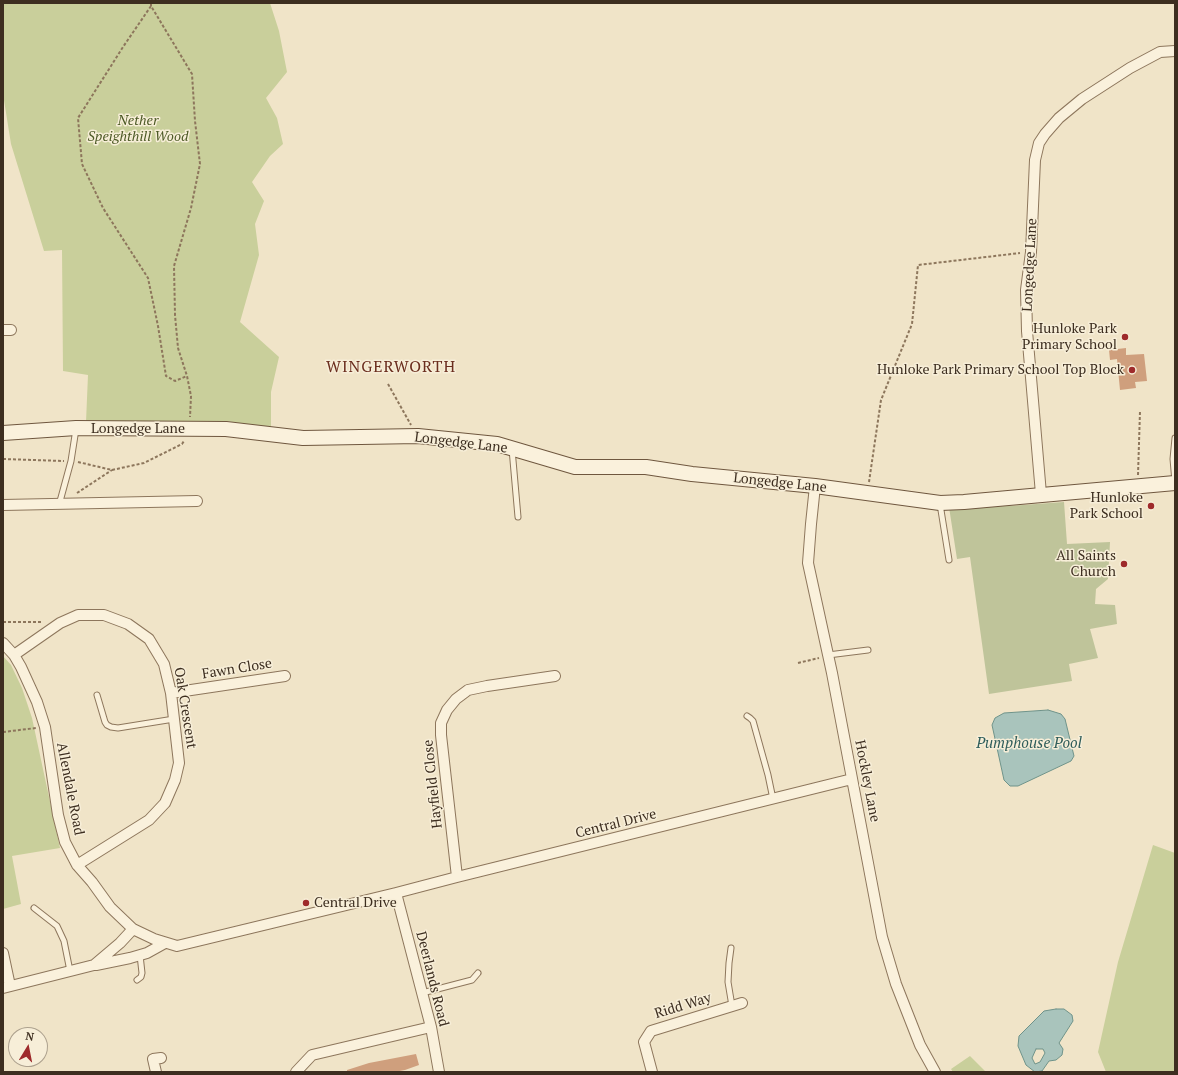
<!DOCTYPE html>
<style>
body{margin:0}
#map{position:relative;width:1178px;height:1075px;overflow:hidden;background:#f0e4c8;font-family:"PT Serif",serif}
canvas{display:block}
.frame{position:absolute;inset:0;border:4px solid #3d2e20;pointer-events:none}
.north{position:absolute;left:8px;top:1027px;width:40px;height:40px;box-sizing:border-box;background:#f7eed8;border:1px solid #ada18e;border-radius:50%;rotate:10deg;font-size:11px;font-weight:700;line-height:16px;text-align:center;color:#3d2e20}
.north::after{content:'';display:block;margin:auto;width:14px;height:18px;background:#9e2a2b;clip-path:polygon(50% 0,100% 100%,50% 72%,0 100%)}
</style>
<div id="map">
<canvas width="1178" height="1075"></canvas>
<div class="frame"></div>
<div class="north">N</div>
</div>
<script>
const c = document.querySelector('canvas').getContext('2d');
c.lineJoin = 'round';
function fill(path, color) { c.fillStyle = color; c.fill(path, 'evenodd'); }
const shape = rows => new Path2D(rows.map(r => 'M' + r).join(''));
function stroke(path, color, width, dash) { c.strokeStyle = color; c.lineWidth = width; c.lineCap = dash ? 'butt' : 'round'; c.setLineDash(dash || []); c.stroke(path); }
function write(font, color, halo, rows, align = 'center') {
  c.font = font + ' "PT Serif",serif'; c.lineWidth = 3; c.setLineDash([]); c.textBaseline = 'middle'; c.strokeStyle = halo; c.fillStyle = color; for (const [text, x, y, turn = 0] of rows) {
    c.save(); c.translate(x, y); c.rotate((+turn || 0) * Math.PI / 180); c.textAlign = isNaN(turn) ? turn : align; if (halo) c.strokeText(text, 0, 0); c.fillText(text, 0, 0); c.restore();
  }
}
fill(shape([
 [3,3,270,3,279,31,287,72,266,98,277,118,283,144,270,156,252,182,264,201,255,224,259,255,240,322,279,357,271,392,271,428,226,421,86,422,88,375,63,371,62,250,44,251,11,144,3,94],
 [3,656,11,665,22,688,32,718,60,848,12,856,21,904,3,909],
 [1153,845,1175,853,1175,1072,1106,1072,1098,1052,1118,962],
 [970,1056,986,1072,953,1072,951,1069]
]), '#c9cf9b');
fill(shape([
 [1064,502,1067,544,1110,542,1108,579,1096,589,1095,604,1115,605,1117,624,1090,629,1098,658,1069,664,1072,681,989,694,970,557,957,559,949,507,1009,506]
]), '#bfc49a');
const water = shape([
 [1048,710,1061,714,1065,719,1074,756,1071,761,1018,786,1010,786,1004,780,992,725,995,718,1004,713,1048,710],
 [1056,1009,1064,1009,1072,1015,1073,1021,1059,1043,1063,1049,1062,1055,1056,1060,1049,1061,1042,1071,1035,1072,1026,1065,1018,1046,1019,1036,1044,1011,1056,1009],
 [1036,1049,1043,1049,1045,1053,1040,1062,1035,1064,1032,1058,1036,1049]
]);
fill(water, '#a9c4bc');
stroke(water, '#6f938a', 1);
fill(shape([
 [1126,348,1126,355,1144,354,1147,381,1135,382,1136,388,1120,390,1117,359,1110,360,1109,350],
 [416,1054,419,1065,405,1070,394,1072,347,1072,347,1070,369,1063]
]), '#cf9f7d');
const lane = shape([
 [512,449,518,517],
 [1175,482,1173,459,1175,438],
 [940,504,949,560],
 [59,505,71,461,76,429],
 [828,655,868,650],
 [97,695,105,722,107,725,111,727,118,728,174,719],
 [747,716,750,718,753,721,768,775,773,799],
 [34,908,57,926,64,941,70,971],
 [731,948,729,963,728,982,732,1006],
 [137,980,141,977,142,973,140,955],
 [422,993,472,980,478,973]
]);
const street = shape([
 [3,330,11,330],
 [815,486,811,524,808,563,832,673,882,937,896,984,920,1045,935,1072],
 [1041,494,1027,331,1026,290,1031,252,1035,160,1039,143,1045,134,1059,118,1082,99,1130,68,1160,52,1175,51],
 [3,505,197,501],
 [3,643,14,655,21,667,37,702,45,727,58,815,65,842,77,865,92,882,110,907,133,929,154,939,177,946,396,893,457,877,852,779],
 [14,655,60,623,78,615,104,615,128,624,149,639,164,664,171,693,179,763,175,780,165,803,149,820,77,865],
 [171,693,285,676],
 [457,877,441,735,441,723,447,710,456,699,468,690,487,686,555,676],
 [396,893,431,1027,439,1072],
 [3,953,10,986],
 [96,965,130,958,147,953,165,943],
 [3,988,94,965,120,943,133,929],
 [156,1072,153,1059,161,1058],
 [296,1072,312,1055,431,1027],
 [652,1072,644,1042,651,1031,742,1003]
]);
const secondary = shape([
 [3,433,76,428,226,429,303,438,418,436,497,444,575,467,646,467,692,474,815,486,940,503,964,502,1175,483]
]);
stroke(lane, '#8d765c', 7);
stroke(street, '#8d765c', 12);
stroke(secondary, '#6f573f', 16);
stroke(shape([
 [151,3,151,6,192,74,195,121,200,164,191,208,174,266,175,315,178,348,187,376,191,396,190,417],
 [151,6,123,47,78,118,82,164,103,208,148,278,158,326,166,376,175,381,187,376],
 [388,384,411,425],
 [3,459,64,461],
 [78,462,112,470,144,463,182,444,184,441],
 [1138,475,1140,411],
 [869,482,881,400,912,324,918,265,1020,253],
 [77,493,112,470],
 [3,622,42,622],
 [798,663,819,658],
 [3,732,36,728]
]), '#8d765c', 2, [3, 2]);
stroke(lane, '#faf1dc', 5);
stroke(street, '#faf1dc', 10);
stroke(secondary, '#faf1dc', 14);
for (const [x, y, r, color] of [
 [1125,337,4,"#9e2a2b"],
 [1132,370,4,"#9e2a2b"],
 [1151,506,4,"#9e2a2b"],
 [1124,564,4,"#9e2a2b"],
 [306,903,4,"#9e2a2b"]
]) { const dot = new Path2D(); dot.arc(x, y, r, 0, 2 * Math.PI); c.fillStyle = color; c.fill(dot); stroke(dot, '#f7eed8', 1.5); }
write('italic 14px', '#4d5a26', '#f7eed8', [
 ["Nether",138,121],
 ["Speighthill Wood",138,137]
]);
write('14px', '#3d2e20', '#f7eed8', [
 ["Longedge Lane",1030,265,-87],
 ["Longedge Lane",138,429],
 ["Longedge Lane",461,443,7],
 ["Longedge Lane",780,483,6],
 ["Fawn Close",237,669,-9],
 ["Oak Crescent",185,708,81],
 ["Hockley Lane",867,781,79],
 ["Hayfield Close",433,784,-96],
 ["Allendale Road",70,789,79],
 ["Central Drive",616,824,-14],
 ["Deerlands Road",432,979,76],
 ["Ridd Way",683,1006,-17]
]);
write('14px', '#3d2e20', '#f7eed8', [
 ["Hunloke Park",1117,329],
 ["Primary School",1117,345],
 ["Hunloke Park Primary School Top Block",1124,370],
 ["Hunloke",1143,498],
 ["Park School",1143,514],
 ["All Saints",1116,556],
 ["Church",1116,572],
 ["Central Drive",314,903,"left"]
], 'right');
write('italic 15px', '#2f5d5a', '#f7eed8', [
 ["Pumphouse Pool",1029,744]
]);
c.letterSpacing = '1px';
write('16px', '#6b2e1e', '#f7eed8', [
 ["WINGERWORTH",391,367]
]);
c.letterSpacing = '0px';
</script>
